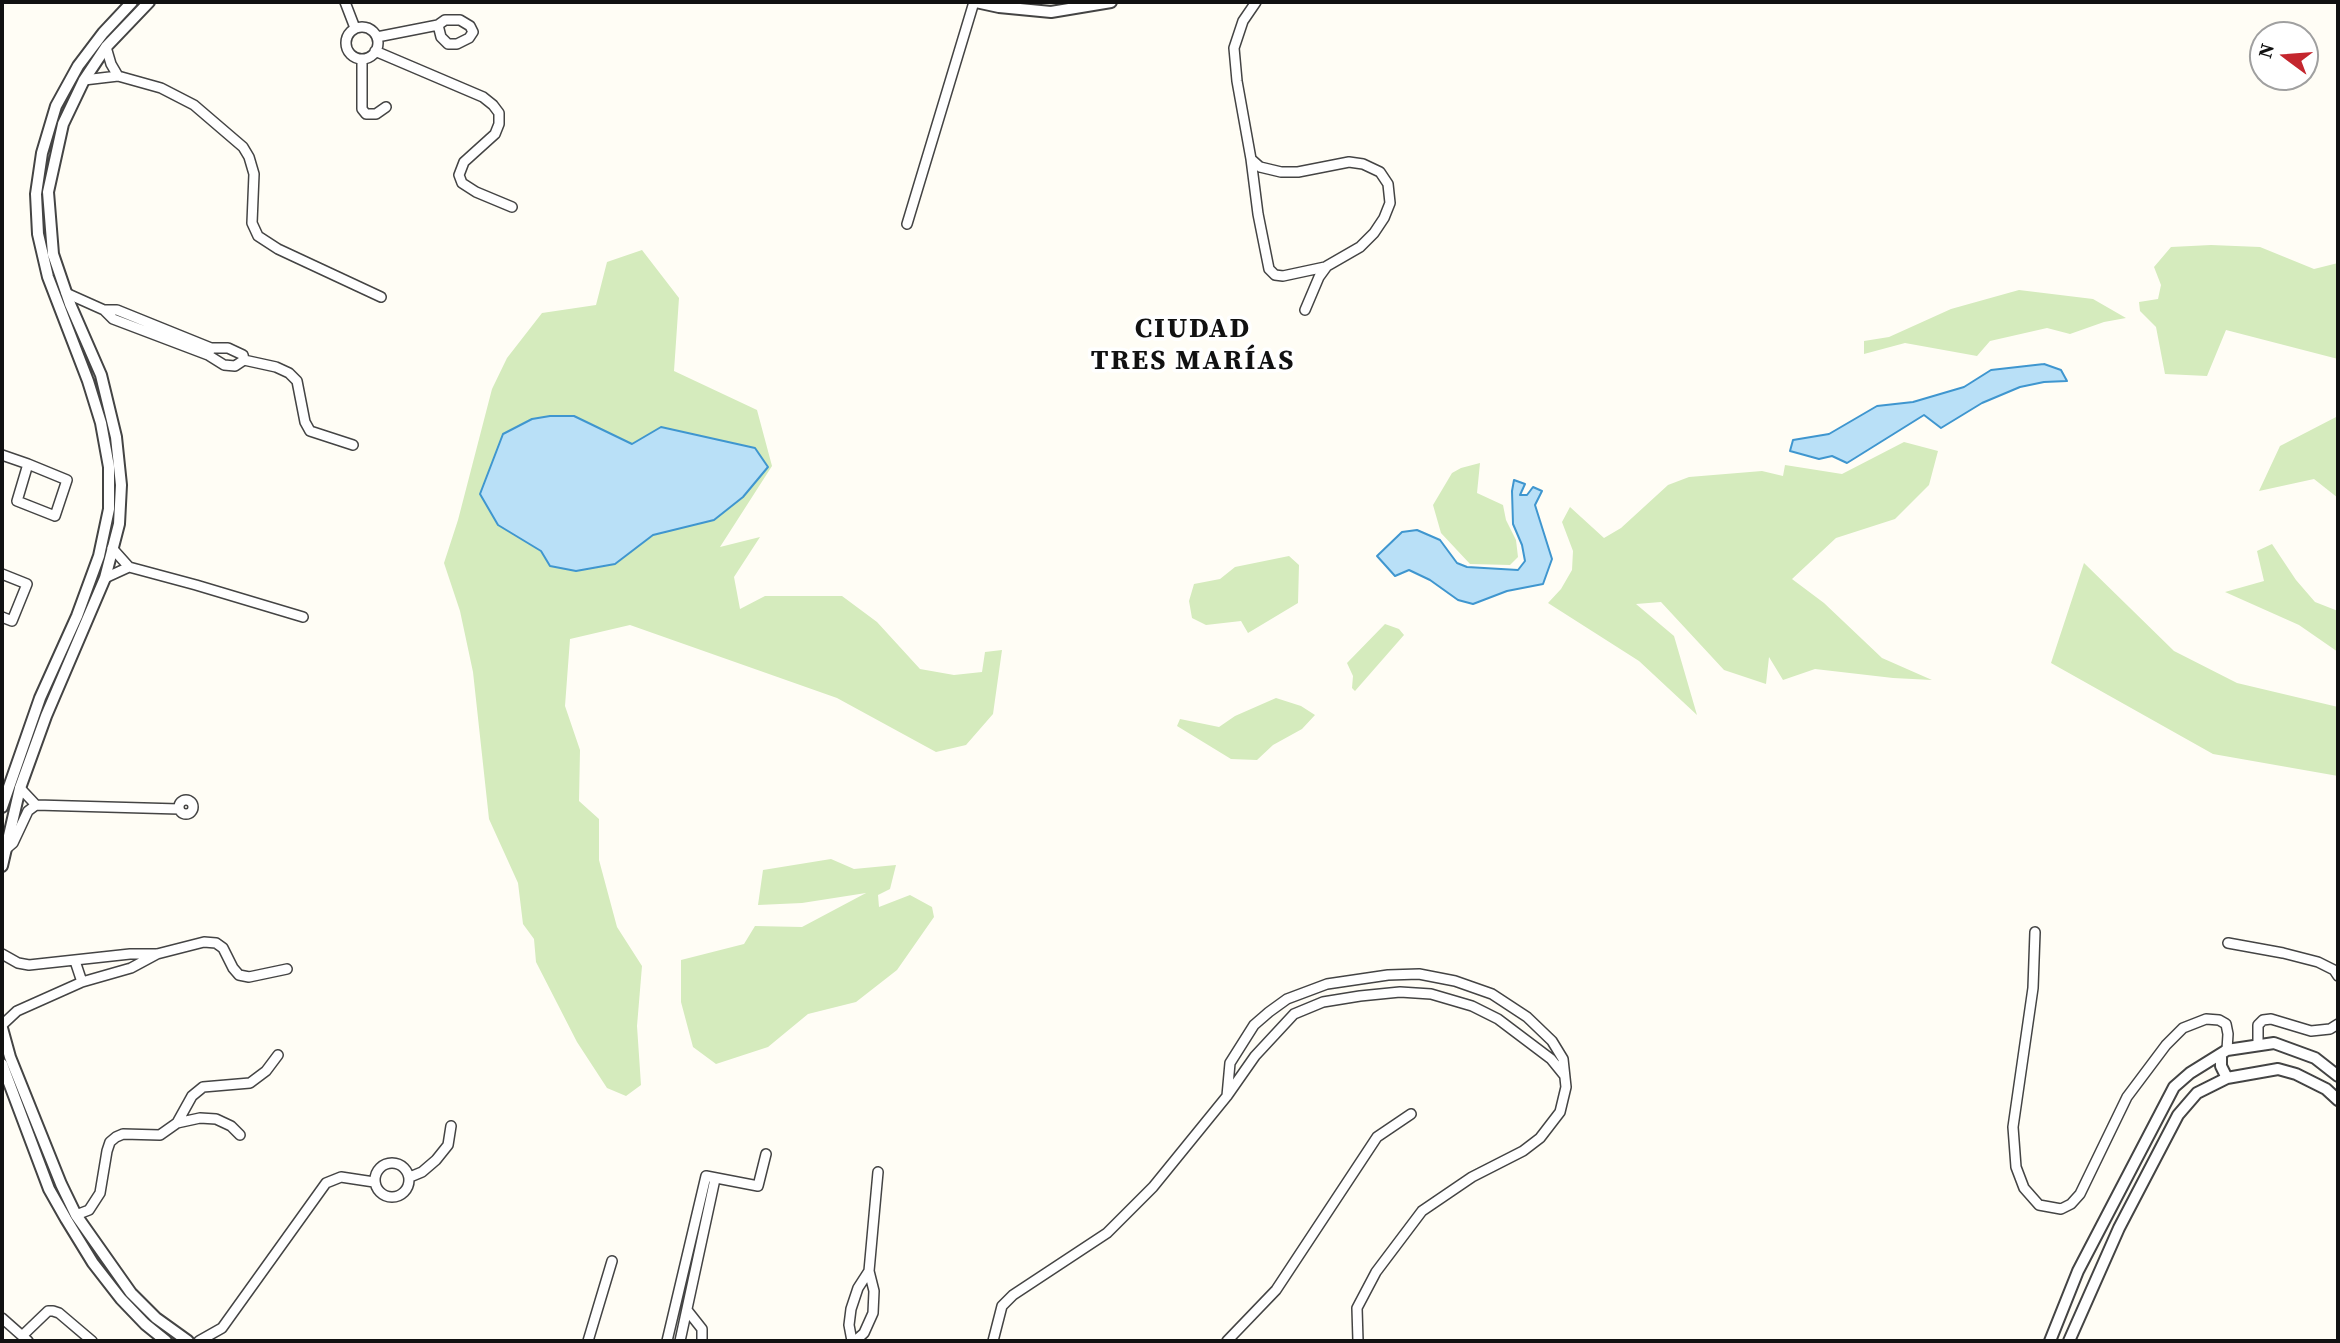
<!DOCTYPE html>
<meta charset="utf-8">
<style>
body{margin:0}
#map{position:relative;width:2340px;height:1343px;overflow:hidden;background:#fffdf5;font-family:"Source Serif 4",serif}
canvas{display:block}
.frame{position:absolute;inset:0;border:4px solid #111;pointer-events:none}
.north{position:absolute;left:2249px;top:21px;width:70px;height:70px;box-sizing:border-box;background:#fff;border:2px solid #a0a0a0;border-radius:50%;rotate:286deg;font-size:19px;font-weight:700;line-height:28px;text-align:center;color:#111}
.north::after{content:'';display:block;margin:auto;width:24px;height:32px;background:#c4262e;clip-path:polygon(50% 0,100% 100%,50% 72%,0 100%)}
</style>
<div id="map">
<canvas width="2340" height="1343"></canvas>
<div class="frame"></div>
<div class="north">N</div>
</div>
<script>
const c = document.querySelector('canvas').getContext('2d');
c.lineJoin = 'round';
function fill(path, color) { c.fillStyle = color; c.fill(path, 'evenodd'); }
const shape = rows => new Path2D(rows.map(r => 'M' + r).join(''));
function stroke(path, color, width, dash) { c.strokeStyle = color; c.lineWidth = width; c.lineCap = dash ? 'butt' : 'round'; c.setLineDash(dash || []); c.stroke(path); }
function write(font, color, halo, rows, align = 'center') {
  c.font = font + ' "Source Serif 4",serif'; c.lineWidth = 7; c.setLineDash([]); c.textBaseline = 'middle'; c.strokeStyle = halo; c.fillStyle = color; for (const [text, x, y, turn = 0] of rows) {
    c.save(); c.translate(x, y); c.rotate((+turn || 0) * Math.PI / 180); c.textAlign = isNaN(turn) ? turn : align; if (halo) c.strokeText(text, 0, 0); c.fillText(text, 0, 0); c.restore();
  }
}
fill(shape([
 [2211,245,2260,247,2314,269,2338,263,2338,359,2226,330,2207,376,2165,374,2156,327,2140,311,2139,302,2158,299,2161,285,2154,267,2171,247],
 [642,250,679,298,674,371,757,410,772,466,720,547,760,537,734,577,740,609,765,596,842,596,877,622,920,669,954,675,982,672,985,652,1002,650,993,714,966,745,936,752,837,698,630,625,570,639,565,706,580,750,579,801,599,819,599,860,617,927,642,966,637,1026,641,1085,626,1096,607,1088,577,1042,536,962,534,939,523,924,518,883,489,819,473,672,460,611,444,563,458,520,492,389,507,358,542,313,596,305,607,262],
 [2019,290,2093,299,2126,318,2104,322,2070,334,2047,328,1990,341,1977,356,1905,343,1864,354,1864,341,1889,337,1951,309],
 [2338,416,2338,498,2314,479,2259,491,2280,446],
 [1904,442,1938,451,1929,485,1895,519,1836,538,1792,579,1824,603,1882,658,1932,680,1893,678,1815,669,1783,680,1769,657,1766,684,1724,670,1661,602,1636,604,1674,636,1697,715,1639,661,1548,603,1561,589,1572,570,1573,551,1562,522,1570,507,1604,538,1621,528,1668,485,1689,477,1762,471,1783,476,1785,465,1842,474],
 [1480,463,1477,493,1503,505,1506,520,1516,540,1518,557,1510,565,1470,564,1441,533,1433,505,1452,473,1461,468],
 [2272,544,2296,580,2315,602,2338,611,2338,652,2299,625,2225,592,2264,581,2257,551],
 [1289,556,1299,565,1298,603,1248,633,1241,621,1206,625,1192,618,1189,601,1194,584,1220,579,1235,567],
 [2084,563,2174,651,2237,683,2338,707,2338,776,2213,754,2051,663],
 [1385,624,1399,629,1404,635,1355,691,1352,688,1353,676,1347,663],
 [1276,698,1301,706,1315,715,1302,729,1273,745,1257,760,1231,759,1177,726,1180,719,1219,727,1235,716],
 [831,859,854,869,896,865,890,889,878,895,879,907,910,895,932,907,934,917,897,970,856,1002,808,1014,768,1047,716,1064,693,1047,681,1002,681,960,744,944,755,926,802,927,866,893,802,903,758,905,763,870]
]), '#d5ebbd');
const water = shape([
 [2044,364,2061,370,2067,381,2044,382,2020,387,1982,403,1941,428,1924,415,1847,463,1832,456,1819,459,1790,451,1793,440,1829,434,1877,406,1913,402,1964,387,1991,370,2044,364],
 [550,416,574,416,632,444,661,427,755,448,768,467,743,497,714,520,653,535,615,564,576,571,550,566,541,551,498,525,480,494,503,434,532,419,550,416],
 [1514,480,1525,484,1520,495,1527,495,1533,487,1542,491,1535,505,1552,559,1543,584,1507,591,1473,604,1458,600,1430,580,1409,570,1395,576,1377,556,1402,532,1417,530,1440,540,1457,563,1467,567,1518,570,1525,561,1522,545,1513,524,1512,491,1514,480]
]);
fill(water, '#b9e0f7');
stroke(water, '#3f96cf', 2);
const minor = shape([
 [345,2,355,28],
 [1256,2,1243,21,1234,48,1237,81,1251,159,1260,167,1281,172,1298,172,1349,162,1363,164,1380,172,1388,184,1390,203,1384,218,1374,233,1360,247,1327,266,1319,277,1305,310],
 '346 43a16 16 0 1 1 32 0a16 16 0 1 1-32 0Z',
 [377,37,438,25,445,20,460,20,470,26,473,32,469,38,457,44,448,44,441,37,438,25],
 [106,47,111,64,118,76],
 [375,51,483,97,493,105,499,113,499,124,495,134,464,162,459,175,462,183,476,192,512,207],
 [362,59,362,109,366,114,376,114,386,107],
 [84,80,118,76,161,88,194,105,243,147,249,157,254,174,252,223,258,236,278,249,381,297],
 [1251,159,1258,214,1269,269,1275,275,1283,276,1325,267],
 [907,224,974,2],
 [66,293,104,310,113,319,208,355],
 [104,310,117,310,211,348,228,348,243,355,244,360,235,366,224,365,208,355,211,348],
 [244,360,276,367,289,373,297,381,305,422,310,431,353,445],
 [2,455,28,464,67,480,55,516,17,501,28,464],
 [112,548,129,567,196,585,303,617],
 [2,574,27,584,12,621,2,617],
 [105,578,129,567],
 [20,788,36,805],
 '179 807a7 7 0 1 1 14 0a7 7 0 1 1-14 0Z',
 [6,849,13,843,28,811,36,805,179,809],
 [2035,932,2033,988,2013,1127,2016,1167,2024,1188,2039,1205,2061,1209,2071,1204,2080,1194,2127,1097,2166,1045,2183,1028,2206,1019,2219,1020,2226,1024,2228,1034,2227,1050],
 [2228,943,2283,953,2318,962,2334,970,2338,976],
 [2,954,18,963,29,965,130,954,156,954],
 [75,961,82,982],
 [2,1025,17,1011,82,982,131,968,157,954,204,942,216,943,223,948,233,968,239,975,249,977,287,969],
 [2258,1044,2258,1025,2263,1020,2271,1019,2311,1031,2330,1029,2338,1024],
 [1227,1096,1230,1063,1254,1025,1269,1012,1287,999,1327,984,1388,975,1419,974,1455,981,1492,994,1527,1017,1552,1041,1563,1059,1566,1087,1560,1112,1540,1138,1523,1151,1472,1177,1422,1211,1376,1272,1357,1308,1358,1341],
 [177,1123,200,1118,216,1119,231,1126,240,1135],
 '375 1180a17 17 0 1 1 34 0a17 17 0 1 1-34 0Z',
 [410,1177,422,1172,436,1160,448,1145,451,1126],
 [76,1215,89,1210,100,1193,107,1151,110,1142,116,1137,123,1134,160,1135,177,1123,192,1096,203,1087,250,1083,266,1071,278,1055],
 [687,1310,702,1329,702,1341],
 [2,1318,28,1341],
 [23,1335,48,1311,53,1311,59,1313,92,1341],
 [199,1341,222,1328,326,1183,341,1177,374,1182],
 [588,1341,612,1261],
 [667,1341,706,1176,758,1186,766,1154],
 [680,1341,715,1179],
 [852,1341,849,1325,851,1309,858,1288,869,1271],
 [855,1341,864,1333,873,1313,874,1291,869,1271,878,1172],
 [993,1341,1002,1306,1013,1295,1107,1233,1153,1187,1227,1096,1255,1056,1294,1014,1323,1002,1360,996,1400,992,1431,994,1472,1006,1498,1019,1551,1059,1564,1075],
 [1227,1341,1276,1290,1377,1137,1411,1114]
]);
const tertiary = shape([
 [976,2,999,7,1051,12,1111,2],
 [2,807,40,698,77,616,99,556,109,509,109,467,101,423,88,381,48,277,38,234,36,194,42,153,56,106,78,66,103,33,132,2],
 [2,866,20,788,46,716,105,578,119,524,121,485,116,437,101,375,70,304,53,254,48,192,63,124,84,80,106,47,149,2],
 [2,1028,10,1057,61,1184,76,1215,131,1293,156,1318,188,1341],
 [2221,1054,2221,1066,2227,1078],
 [2,1064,49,1189,66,1219,93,1263,121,1299,145,1324,166,1341],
 [2050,1341,2078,1271,2174,1087,2190,1073,2227,1050,2274,1043,2315,1058,2338,1076],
 [2069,1341,2119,1228,2178,1115,2197,1093,2227,1078,2278,1069,2296,1074,2326,1089,2338,1100]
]);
stroke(minor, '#444', 12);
stroke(tertiary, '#444', 14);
stroke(minor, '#fff', 9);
stroke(tertiary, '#fff', 10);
c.letterSpacing = '2px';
write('bold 28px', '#111', '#fff', [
 ["CIUDAD",1193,330],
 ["TRES MARÍAS",1193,362]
]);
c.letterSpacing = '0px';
</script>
